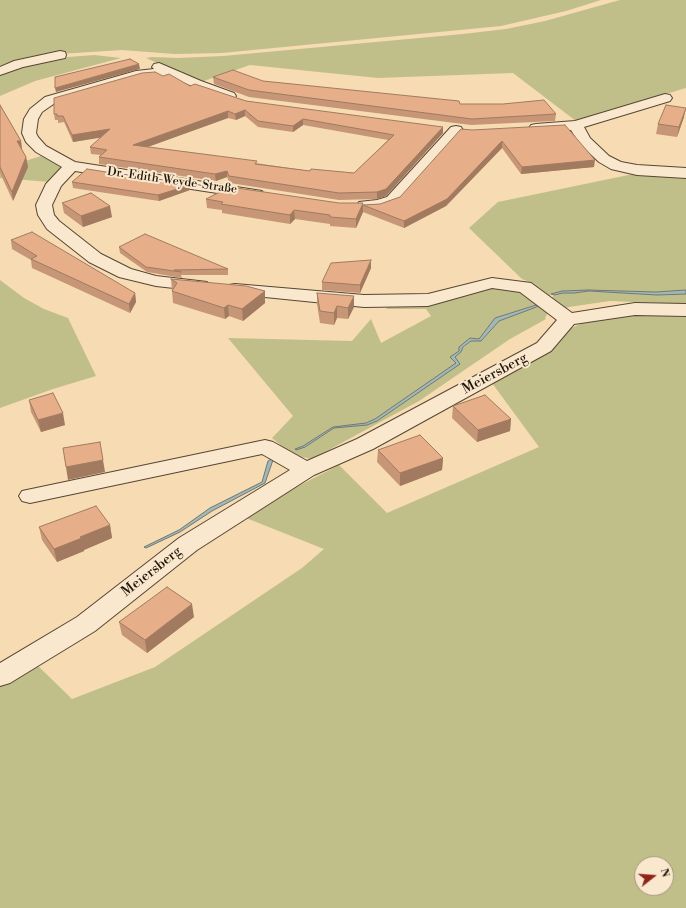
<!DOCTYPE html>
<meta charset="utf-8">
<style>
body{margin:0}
#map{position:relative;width:686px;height:908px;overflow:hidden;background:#f6dbb3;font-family:"Libre Bodoni",serif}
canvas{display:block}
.north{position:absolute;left:634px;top:856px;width:40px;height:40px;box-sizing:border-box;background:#f9e8ce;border:1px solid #a39480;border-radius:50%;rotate:73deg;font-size:11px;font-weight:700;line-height:16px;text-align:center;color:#22150a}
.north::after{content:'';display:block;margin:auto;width:14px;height:18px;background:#8f2418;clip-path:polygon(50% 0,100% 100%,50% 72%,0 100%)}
</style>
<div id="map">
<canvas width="686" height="908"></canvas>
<div class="north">N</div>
</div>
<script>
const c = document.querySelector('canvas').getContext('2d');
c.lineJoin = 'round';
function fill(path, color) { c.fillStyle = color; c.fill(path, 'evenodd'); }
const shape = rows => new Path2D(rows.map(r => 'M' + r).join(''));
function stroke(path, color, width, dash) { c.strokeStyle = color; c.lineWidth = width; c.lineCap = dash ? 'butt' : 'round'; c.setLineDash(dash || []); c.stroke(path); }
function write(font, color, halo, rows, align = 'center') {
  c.font = font + ' "Libre Bodoni",serif'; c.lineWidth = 4; c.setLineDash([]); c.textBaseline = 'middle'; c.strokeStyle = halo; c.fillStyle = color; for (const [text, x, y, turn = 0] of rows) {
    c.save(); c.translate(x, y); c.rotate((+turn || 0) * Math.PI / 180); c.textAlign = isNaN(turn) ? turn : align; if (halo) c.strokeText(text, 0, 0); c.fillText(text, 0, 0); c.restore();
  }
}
fill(shape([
 [0,0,601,0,566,11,501,26,222,53,175,54,122,50,59,54,0,69],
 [620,0,686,0,686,88,576,121,513,73,378,78,250,65,201,82,146,58,152,57,178,58,223,56,463,34,506,29,545,21],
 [94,55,121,58,35,81,0,96,0,73,56,58],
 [41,156,60,164,62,168,50,182,0,178,0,169],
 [638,173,686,176,686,290,656,292,588,290,562,291,551,294,547,301,495,318,479,339,470,338,459,351,451,357,457,363,375,419,367,423,333,427,303,446,295,449,305,447,334,428,367,425,377,421,459,364,455,357,461,352,463,348,471,341,481,341,499,321,549,302,554,295,563,293,574,293,589,291,657,295,686,294,686,304,610,301,569,307,547,314,545,318,546,319,510,339,419,401,312,459,297,456,289,452,272,438,293,416,228,338,352,341,371,319,381,343,431,316,426,309,386,309,388,307,418,305,443,301,489,288,513,287,525,294,540,289,534,284,522,279,469,228,498,202],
 [0,280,24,298,44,309,68,318,96,376,53,389,0,408],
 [640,315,686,317,686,908,0,908,0,686,34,662,72,699,155,667,302,568,324,549,246,518,264,504,339,465,387,513,539,447,492,383,552,337,589,320],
 [642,864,666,864,666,888,642,888]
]), '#c1bf89');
const water = shape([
 [588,290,656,292,686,290,686,294,657,295,589,291,574,293,563,293,554,295,551,294,562,291,588,290],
 [536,305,539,306,499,321,481,341,471,341,463,347,461,352,455,357,460,364,377,421,367,425,334,428,305,447,296,450,295,449,303,446,333,427,366,423,375,419,456,363,450,357,459,351,459,347,470,338,479,339,495,318,536,305],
 [271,459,273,460,265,483,212,511,180,532,146,548,144,547,179,530,210,508,262,482,268,461,271,459]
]);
fill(water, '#a1b8b7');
stroke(water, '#6e7772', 1);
const minor = shape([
 [60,51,65,52,66,55,65,58,23,67,0,75,0,67,14,61,60,51],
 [159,63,201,81,234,93,236,96,234,99,229,100,224,99,170,77,142,78,55,103,42,112,38,119,36,133,38,137,46,146,75,162,262,191,264,194,262,197,256,199,75,171,61,186,52,205,54,215,59,221,101,254,131,269,156,276,207,282,210,286,207,290,201,291,156,286,119,277,89,262,47,229,38,215,36,205,46,184,62,167,36,152,26,142,22,133,24,119,30,109,45,97,136,71,154,69,152,67,154,64,159,63],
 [665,94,670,95,672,98,670,101,584,127,590,138,609,156,621,162,637,165,686,168,686,178,637,175,611,169,599,162,579,143,571,130,536,132,531,131,529,128,531,125,536,124,575,121,665,94],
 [456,126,461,127,463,130,461,133,399,203,379,210,359,208,357,205,359,202,377,200,387,197,451,127,456,126],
 [492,278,531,283,572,313,635,303,686,304,686,316,635,315,574,324,551,351,373,449,314,475,197,550,95,631,10,683,0,686,0,663,77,617,179,538,290,470,262,454,30,503,22,501,19,496,22,491,265,440,273,442,307,461,357,439,537,343,557,320,520,292,492,288,428,306,364,307,235,294,229,293,226,289,229,285,235,284,364,295,428,294,492,278]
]);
stroke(minor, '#574634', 2);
fill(minor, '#f9e8ce');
fill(shape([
 [163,76,190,86,246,101,443,133,386,196,377,199,339,200,230,183,227,177,216,181,99,164,99,157,101,155,91,154,90,147,101,137,73,142,64,122,58,123,58,120,55,120,54,114],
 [245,116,258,127,293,132,303,125,388,140,354,173,310,171,147,147,228,118,236,120],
 [213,77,263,81,460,104,556,114,555,121,471,125,249,97,214,84],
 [0,105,21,141,22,150,26,157,28,167,13,201,0,173],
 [684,117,677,137,656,134,658,124],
 [472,130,594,167,521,174,502,148,446,206,404,228,363,212,363,205,380,204,400,197],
 [72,182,190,190,159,201,73,188],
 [206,199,363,212,356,228,330,226,330,224,295,219,290,224,222,213,222,210,207,208],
 [62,203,112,217,83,227,64,213],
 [11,240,135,293,136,302,130,313,32,268,31,260,12,249],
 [119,247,228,269,228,275,181,275,182,278,147,272,120,253],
 [371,268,360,293,322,290,322,282],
 [171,279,265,291,265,303,243,321,229,316,225,319,173,303,172,291,173,290,172,290],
 [317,293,354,307,348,319,337,318,334,325,320,323,317,304],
 [29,400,65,425,41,432,31,412],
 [453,406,511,419,510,431,477,442,452,418],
 [378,450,443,458,442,470,400,486,377,462],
 [110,525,112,538,84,550,84,551,57,562,42,540,39,527],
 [194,617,147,653,122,635,119,622]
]), '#c69676');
fill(shape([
 [139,64,140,69,56,92,55,88],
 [686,108,684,117,677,137,679,127],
 [245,110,245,116,236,120,235,114],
 [228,111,228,118,134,152,133,145],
 [303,119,303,125,293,132,293,126],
 [443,127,443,133,386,196,377,199,377,192],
 [110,129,111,136,73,142,72,135],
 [17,141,21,141,22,150,19,151],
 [502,141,502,148,446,206,404,228,404,221],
 [26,157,28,167,13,201,12,192],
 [595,160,594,167,521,174,522,167],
 [227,171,227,177,216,181,215,174],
 [190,185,190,190,159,201,158,195],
 [363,203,363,212,356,228,356,219],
 [110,206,112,217,83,227,81,216],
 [294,210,295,219,290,224,290,215],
 [371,260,371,268,360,293,360,285],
 [265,291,265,303,243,321,242,309],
 [135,293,136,302,130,313,129,304],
 [354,296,354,307,348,319,348,308],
 [228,305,229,316,225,319,224,308],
 [337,306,337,318,334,325,334,313],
 [63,413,65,425,41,432,38,420],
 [511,419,510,431,477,442,478,430],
 [443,458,442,470,400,486,400,473],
 [103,460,105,472,68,480,66,467],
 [110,525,112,538,84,550,84,551,57,562,54,549,80,537],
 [192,604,194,617,147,653,145,640]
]), '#a17a60');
const building = shape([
 [130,59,139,64,55,88,55,77,130,59],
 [233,70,263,81,459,101,460,104,503,104,544,100,556,114,472,119,249,90,213,77,233,70],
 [155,72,163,76,169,74,190,86,195,84,246,101,443,127,386,189,377,192,339,193,229,176,227,171,215,174,99,157,107,150,90,147,110,129,72,135,63,116,57,116,57,114,54,114,54,98,142,73,155,72],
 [245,110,258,121,293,126,303,119,394,135,354,173,311,169,310,171,255,164,257,161,133,145,228,111,235,114,245,110],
 [0,105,21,141,17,141,26,157,12,192,0,167,0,105],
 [666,105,686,108,679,127,658,124,666,105],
 [565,125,595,160,522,167,502,141,447,199,404,221,363,205,380,204,400,197,461,129,472,130,565,125],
 [87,169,190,185,158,195,72,182,87,169],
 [230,187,339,203,363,203,356,219,330,217,330,215,294,210,290,215,221,204,223,202,206,199,230,187],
 [91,193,110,206,81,216,62,203,91,193],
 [32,232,135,293,129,304,31,259,37,256,11,240,32,232],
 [145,234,228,269,174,270,181,272,146,267,119,247,145,234],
 [371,260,360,285,322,282,331,263,371,260],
 [171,279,246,286,265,291,242,309,228,305,224,308,172,291,177,283,171,279],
 [317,293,354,296,348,308,337,306,334,313,320,311,317,293],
 [53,393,63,413,38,420,29,400,53,393],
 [485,395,511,419,478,430,453,406,485,395],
 [420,435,443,458,400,473,378,450,420,435],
 [100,442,103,460,66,467,63,448,100,442],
 [96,506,110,525,80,537,82,538,54,549,39,527,96,506],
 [167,587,192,604,145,640,119,622,167,587]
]);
fill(building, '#e6af89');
stroke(building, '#a17a60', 1);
write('12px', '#22150a', '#f9e8ce', [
 ["Dr.-Edith-Weyde-Straße",172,181,8]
]);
write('14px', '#22150a', '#f9e8ce', [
 ["Meiersberg",495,374,-28],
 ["Meiersberg",152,572,-38]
]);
</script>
